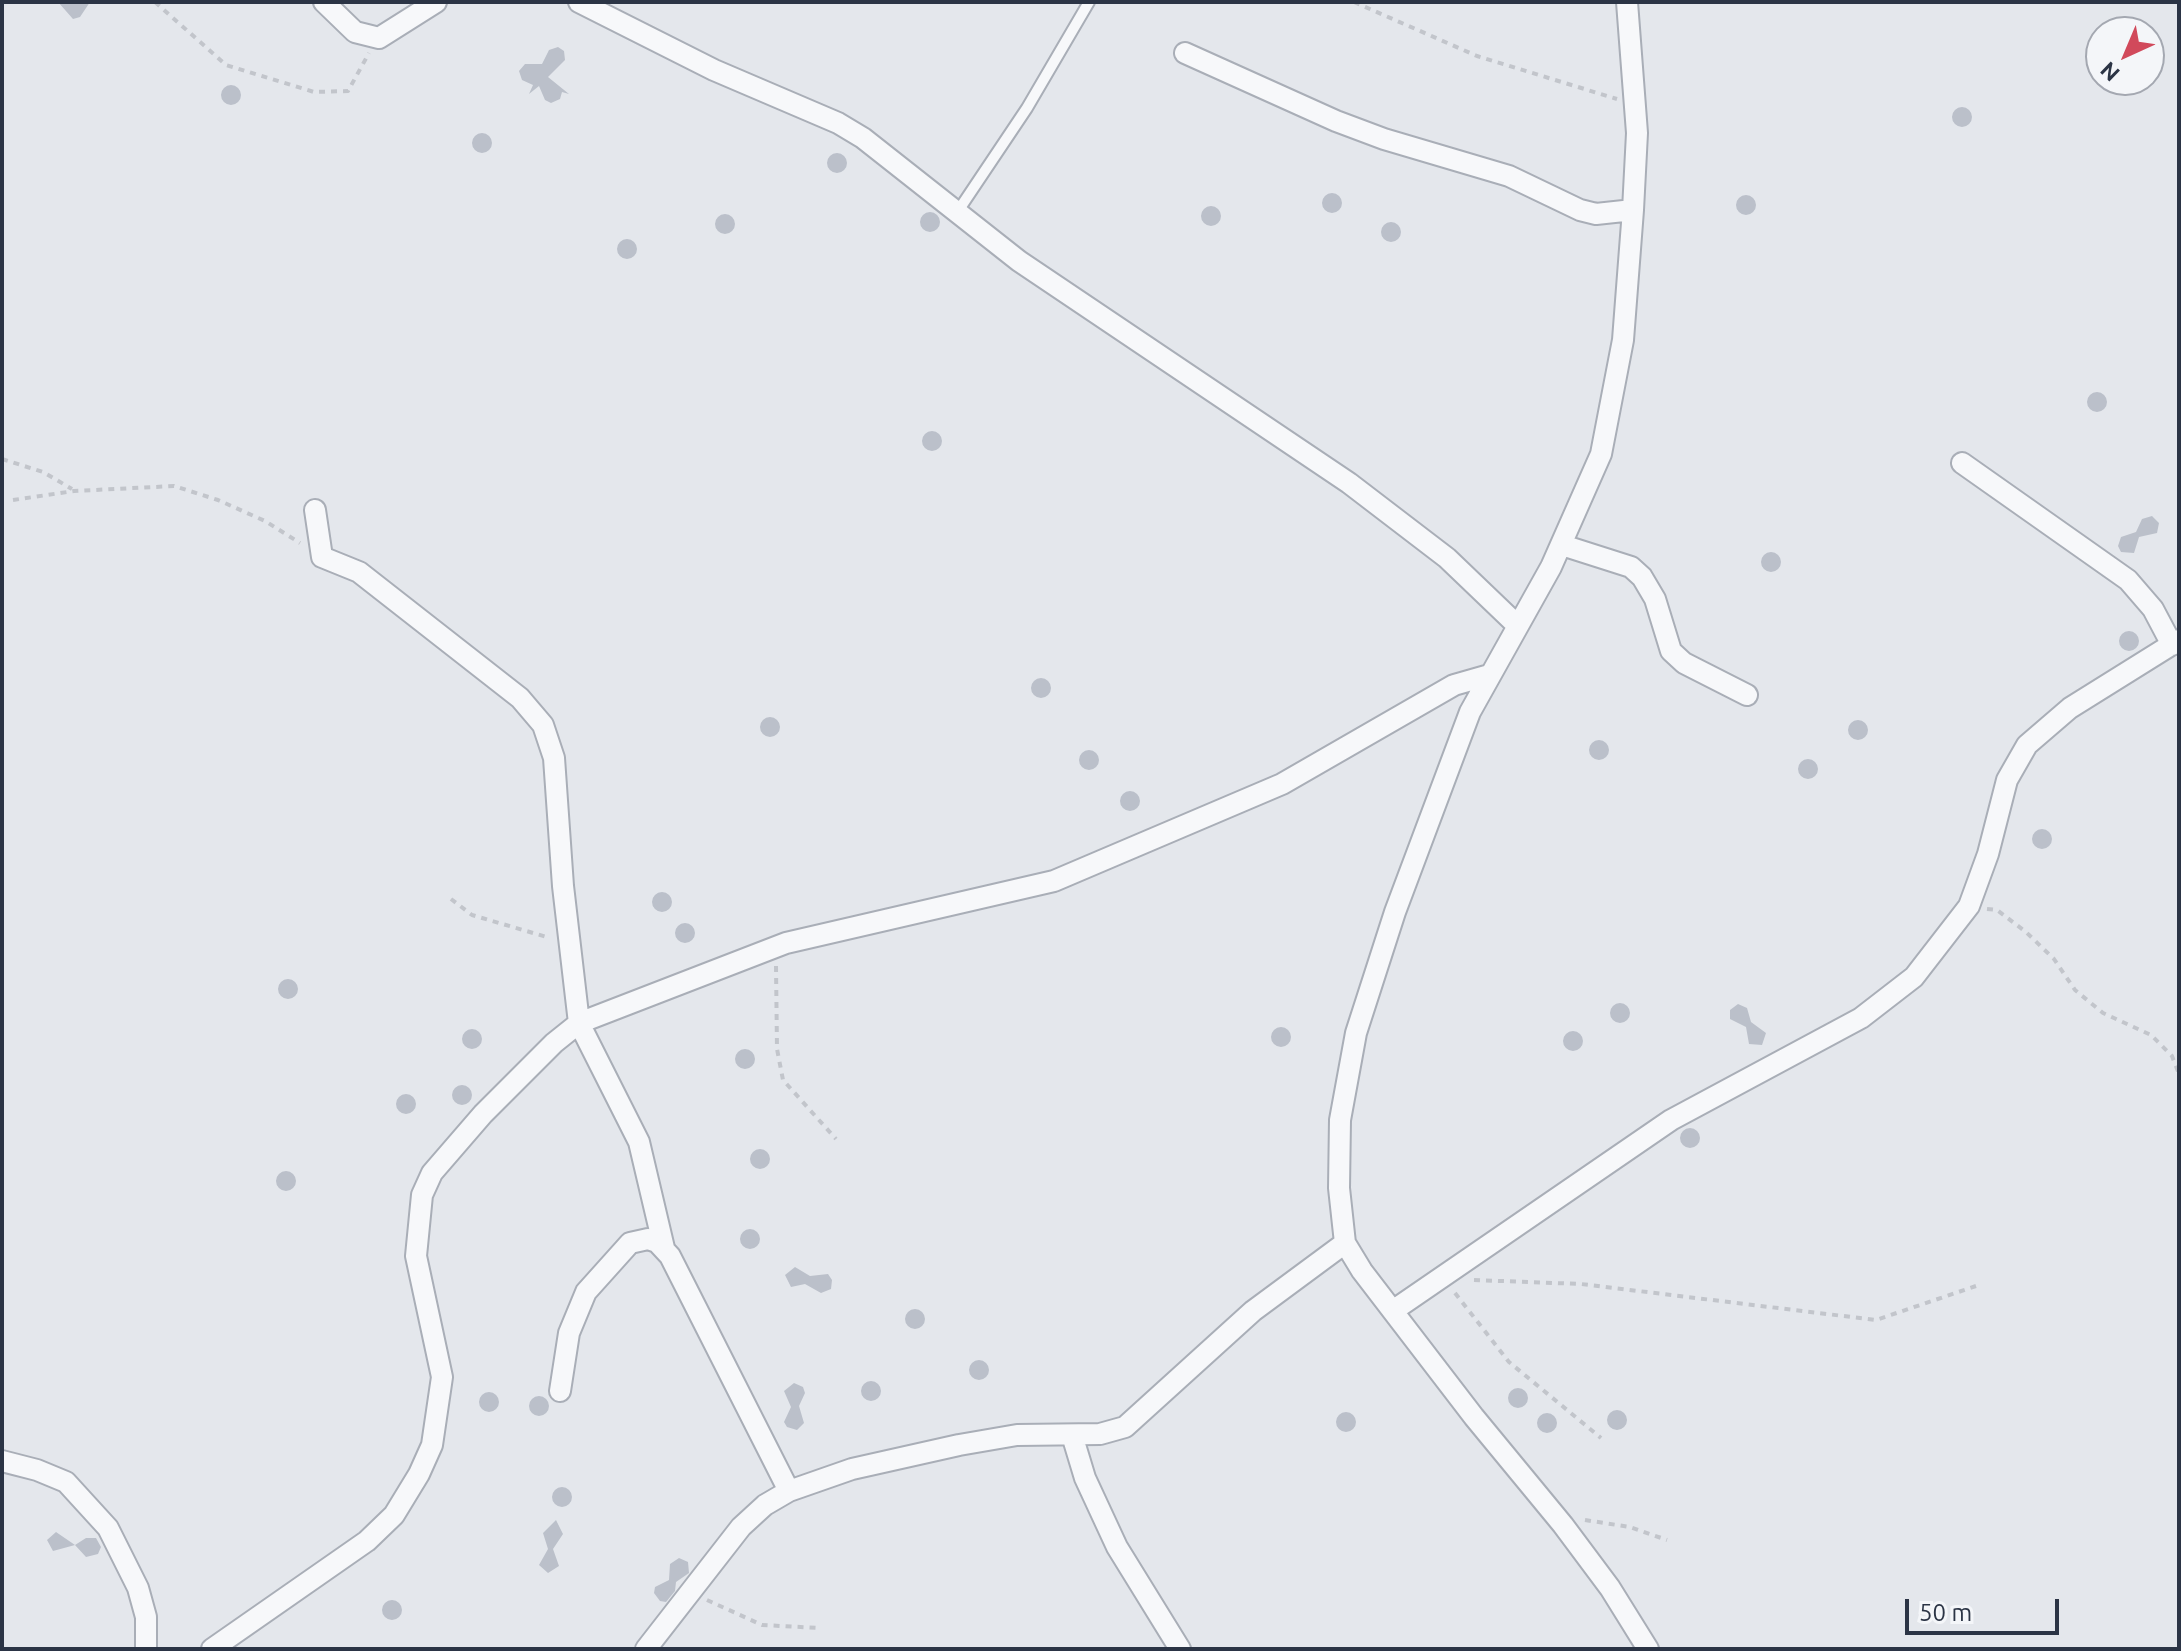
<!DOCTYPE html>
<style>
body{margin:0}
#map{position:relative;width:2181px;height:1651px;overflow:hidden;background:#e4e7ec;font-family:Ubuntu,sans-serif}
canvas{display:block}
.frame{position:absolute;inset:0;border:4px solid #2b3445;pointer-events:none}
.north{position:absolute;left:2085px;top:16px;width:80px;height:80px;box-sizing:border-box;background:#f4f6f9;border:2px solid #a4a8b1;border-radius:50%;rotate:224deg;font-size:22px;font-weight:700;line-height:32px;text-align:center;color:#2b3445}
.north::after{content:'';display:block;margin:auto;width:28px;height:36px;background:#d1495b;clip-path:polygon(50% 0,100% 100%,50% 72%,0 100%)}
.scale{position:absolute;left:1905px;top:1599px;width:154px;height:36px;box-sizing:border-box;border:4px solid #2b3445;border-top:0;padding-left:10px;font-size:24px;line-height:28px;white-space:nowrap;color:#2b3445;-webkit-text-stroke:6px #f4f6f9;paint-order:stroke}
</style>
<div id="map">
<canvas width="2181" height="1651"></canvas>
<div class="frame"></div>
<div class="north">N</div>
<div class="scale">50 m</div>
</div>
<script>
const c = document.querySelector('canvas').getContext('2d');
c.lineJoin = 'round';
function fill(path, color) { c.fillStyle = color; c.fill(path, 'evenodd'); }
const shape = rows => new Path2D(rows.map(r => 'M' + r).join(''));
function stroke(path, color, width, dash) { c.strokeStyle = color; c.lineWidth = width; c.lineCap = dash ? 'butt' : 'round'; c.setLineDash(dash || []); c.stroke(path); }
fill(shape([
 [58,2,90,2,80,17,73,19],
 [558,47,564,51,565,60,548,77,569,94,562,92,560,99,551,103,545,100,539,86,529,94,533,85,522,80,519,71,525,64,542,64,549,50],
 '221 95a10 10 0 1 1 20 0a10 10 0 1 1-20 0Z',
 '1952 117a10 10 0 1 1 20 0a10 10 0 1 1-20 0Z',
 '472 143a10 10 0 1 1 20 0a10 10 0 1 1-20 0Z',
 '827 163a10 10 0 1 1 20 0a10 10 0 1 1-20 0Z',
 '1322 203a10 10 0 1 1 20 0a10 10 0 1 1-20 0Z',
 '1736 205a10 10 0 1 1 20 0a10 10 0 1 1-20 0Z',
 '1201 216a10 10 0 1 1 20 0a10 10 0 1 1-20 0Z',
 '920 222a10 10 0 1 1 20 0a10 10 0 1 1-20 0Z',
 '715 224a10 10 0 1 1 20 0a10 10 0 1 1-20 0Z',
 '1381 232a10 10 0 1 1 20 0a10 10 0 1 1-20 0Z',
 '617 249a10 10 0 1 1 20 0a10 10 0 1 1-20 0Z',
 '2087 402a10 10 0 1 1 20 0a10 10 0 1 1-20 0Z',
 '922 441a10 10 0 1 1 20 0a10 10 0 1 1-20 0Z',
 [2152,516,2159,523,2157,533,2139,537,2134,553,2121,552,2118,546,2121,537,2136,532,2142,519],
 '1761 562a10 10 0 1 1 20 0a10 10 0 1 1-20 0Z',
 '2119 641a10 10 0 1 1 20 0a10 10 0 1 1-20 0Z',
 '1031 688a10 10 0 1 1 20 0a10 10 0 1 1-20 0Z',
 '760 727a10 10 0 1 1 20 0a10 10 0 1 1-20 0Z',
 '1848 730a10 10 0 1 1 20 0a10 10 0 1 1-20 0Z',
 '1589 750a10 10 0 1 1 20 0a10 10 0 1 1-20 0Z',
 '1079 760a10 10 0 1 1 20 0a10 10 0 1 1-20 0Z',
 '1798 769a10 10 0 1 1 20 0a10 10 0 1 1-20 0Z',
 '1120 801a10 10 0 1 1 20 0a10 10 0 1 1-20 0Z',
 '2032 839a10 10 0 1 1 20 0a10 10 0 1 1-20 0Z',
 '652 902a10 10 0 1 1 20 0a10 10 0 1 1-20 0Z',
 '675 933a10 10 0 1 1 20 0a10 10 0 1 1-20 0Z',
 '278 989a10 10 0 1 1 20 0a10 10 0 1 1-20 0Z',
 '1610 1013a10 10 0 1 1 20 0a10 10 0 1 1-20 0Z',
 [1738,1004,1747,1008,1751,1022,1766,1033,1762,1045,1749,1044,1746,1027,1730,1019,1730,1010],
 '1271 1037a10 10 0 1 1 20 0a10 10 0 1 1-20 0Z',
 '462 1039a10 10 0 1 1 20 0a10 10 0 1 1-20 0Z',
 '1563 1041a10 10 0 1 1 20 0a10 10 0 1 1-20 0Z',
 '735 1059a10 10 0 1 1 20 0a10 10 0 1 1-20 0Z',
 '452 1095a10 10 0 1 1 20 0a10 10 0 1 1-20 0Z',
 '396 1104a10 10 0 1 1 20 0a10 10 0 1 1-20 0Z',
 '1680 1138a10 10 0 1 1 20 0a10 10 0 1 1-20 0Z',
 '750 1159a10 10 0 1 1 20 0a10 10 0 1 1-20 0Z',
 '276 1181a10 10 0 1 1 20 0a10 10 0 1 1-20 0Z',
 '740 1239a10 10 0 1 1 20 0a10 10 0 1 1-20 0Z',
 [795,1267,810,1276,828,1274,832,1280,831,1289,821,1293,805,1284,791,1287,785,1275],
 '905 1319a10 10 0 1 1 20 0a10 10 0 1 1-20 0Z',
 '969 1370a10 10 0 1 1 20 0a10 10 0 1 1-20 0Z',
 '861 1391a10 10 0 1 1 20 0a10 10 0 1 1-20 0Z',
 [794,1383,803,1387,805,1393,799,1406,804,1423,797,1430,787,1427,784,1422,791,1407,784,1391],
 '1508 1398a10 10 0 1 1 20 0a10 10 0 1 1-20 0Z',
 '479 1402a10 10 0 1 1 20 0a10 10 0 1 1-20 0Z',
 '529 1406a10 10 0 1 1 20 0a10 10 0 1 1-20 0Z',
 '1607 1420a10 10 0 1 1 20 0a10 10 0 1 1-20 0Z',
 '1336 1422a10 10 0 1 1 20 0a10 10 0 1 1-20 0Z',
 '1537 1423a10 10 0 1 1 20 0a10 10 0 1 1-20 0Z',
 '552 1497a10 10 0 1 1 20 0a10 10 0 1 1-20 0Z',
 [556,1520,563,1534,553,1549,559,1566,548,1573,539,1565,548,1549,543,1533],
 [56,1532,75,1545,86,1538,96,1538,101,1547,98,1554,86,1557,75,1545,53,1551,47,1540],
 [679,1558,688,1562,689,1573,676,1582,675,1591,666,1602,660,1601,654,1593,655,1587,669,1580,670,1564],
 '382 1610a10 10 0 1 1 20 0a10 10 0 1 1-20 0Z'
]), '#bbc0ca');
const lane = shape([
 [956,214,1027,108,1089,2]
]);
const street = shape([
 [324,2,355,32,379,38,436,2],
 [579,2,714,70,838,123,863,138,1019,261,1349,483,1447,558,1518,626],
 [1627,2,1637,133,1633,210,1623,340,1601,454,1551,567,1470,712,1395,912,1356,1033,1340,1120,1339,1188,1345,1243,1362,1271,1474,1417,1563,1525,1610,1588,1648,1649],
 [1185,53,1336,121,1384,139,1509,176,1580,210,1596,214,1633,210],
 [1962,463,2128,580,2153,609,2172,645],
 [315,510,322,557,359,572,520,698,543,725,554,758,563,886,579,1023,639,1142,664,1248],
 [1562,545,1631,567,1642,577,1655,599,1671,651,1684,663,1747,695],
 [1394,1310,1671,1120,1861,1018,1914,977,1969,906,1988,854,2007,780,2027,745,2070,708,2179,640],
 [560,1391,569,1333,586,1292,630,1243,648,1239,657,1242,670,1256,789,1491],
 [1072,1435,1085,1478,1117,1547,1180,1649],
 [2,1461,37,1470,66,1482,108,1528,138,1588,146,1617,146,1649],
 [212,1649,367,1541,394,1515,419,1474,432,1445,442,1377,416,1256,422,1195,432,1173,483,1114,554,1043,579,1023,786,943,1054,881,1282,784,1454,685,1489,675],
 [646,1649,741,1527,765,1505,789,1491,852,1469,959,1445,1017,1435,1100,1434,1125,1427,1253,1311,1345,1243]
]);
stroke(lane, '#a9aeb7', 14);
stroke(street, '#a9aeb7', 24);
stroke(shape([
 [155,2,226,65,314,92,348,91,369,53],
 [1354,2,1477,56,1617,99],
 [2,459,43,472,72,489],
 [13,500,74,491,174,486,218,500,265,521,300,543],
 [451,899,472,915,550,938],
 [1987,909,1997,910,2026,932,2054,959,2075,990,2103,1013,2151,1035,2172,1056,2179,1074],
 [776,966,777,1049,783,1080,836,1139],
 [1474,1280,1581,1284,1876,1320,1976,1286],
 [1455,1293,1509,1362,1601,1438],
 [1585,1520,1630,1527,1667,1540],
 [707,1600,762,1625,819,1628]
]), '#c2c5cb', 4, [6, 6]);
stroke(lane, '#f7f8fa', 10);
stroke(street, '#f7f8fa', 20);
</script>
